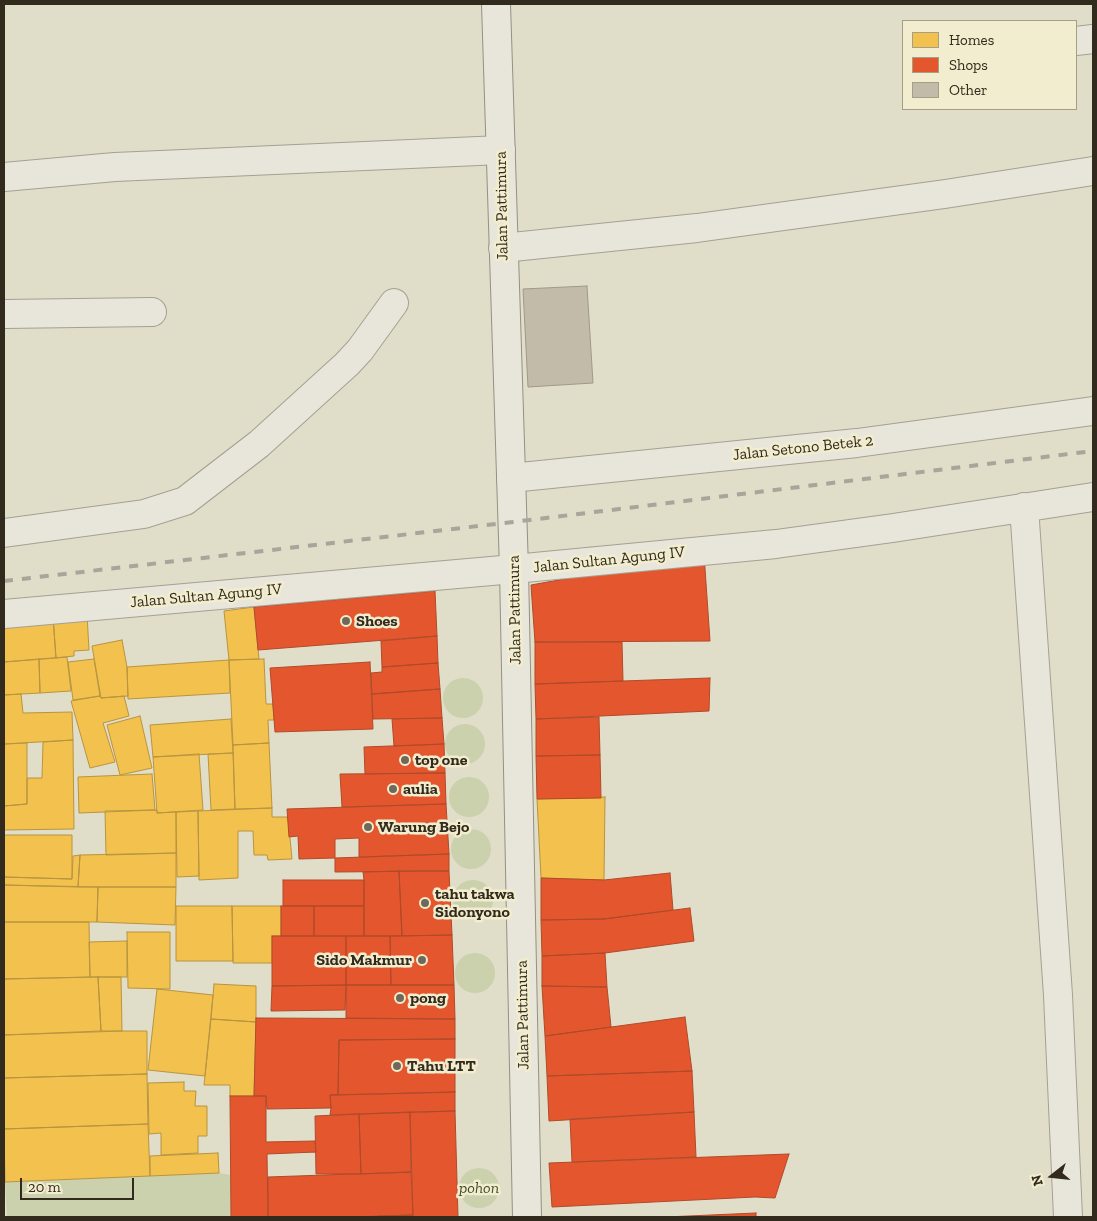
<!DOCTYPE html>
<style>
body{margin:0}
#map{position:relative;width:1097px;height:1221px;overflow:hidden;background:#e0ddc9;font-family:"Zilla Slab",serif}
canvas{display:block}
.frame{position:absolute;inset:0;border:5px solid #322a1c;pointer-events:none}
.legend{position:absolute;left:902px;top:20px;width:175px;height:90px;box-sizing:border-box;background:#f2edce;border:1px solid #a59f87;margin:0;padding:6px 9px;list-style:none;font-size:15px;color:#322a1c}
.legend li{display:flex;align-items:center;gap:10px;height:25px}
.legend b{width:25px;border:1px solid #a59f87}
.north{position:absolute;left:1027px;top:1151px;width:50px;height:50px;-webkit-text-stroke:4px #f2edce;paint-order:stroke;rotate:254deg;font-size:14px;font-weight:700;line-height:20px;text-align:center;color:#322a1c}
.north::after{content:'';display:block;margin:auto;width:18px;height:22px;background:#322a1c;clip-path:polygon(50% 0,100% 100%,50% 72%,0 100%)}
.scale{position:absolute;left:20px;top:1178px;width:114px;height:22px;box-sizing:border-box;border:2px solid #322a1c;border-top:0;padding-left:6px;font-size:15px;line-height:18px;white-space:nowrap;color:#322a1c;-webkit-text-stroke:4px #f2edce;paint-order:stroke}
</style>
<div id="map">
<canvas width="1097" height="1221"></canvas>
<div class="frame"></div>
<ul class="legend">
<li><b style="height:14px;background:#f2c14e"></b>Homes</li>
<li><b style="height:14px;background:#e4572e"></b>Shops</li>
<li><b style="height:14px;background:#c3bbaa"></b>Other</li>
</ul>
<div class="north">N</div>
<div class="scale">20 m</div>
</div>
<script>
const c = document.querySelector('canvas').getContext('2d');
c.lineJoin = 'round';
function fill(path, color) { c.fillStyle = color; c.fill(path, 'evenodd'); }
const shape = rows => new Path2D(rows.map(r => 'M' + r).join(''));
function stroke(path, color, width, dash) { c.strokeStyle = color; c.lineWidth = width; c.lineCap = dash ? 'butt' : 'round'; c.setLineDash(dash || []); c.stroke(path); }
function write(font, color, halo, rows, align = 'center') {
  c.font = font + ' "Zilla Slab",serif'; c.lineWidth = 5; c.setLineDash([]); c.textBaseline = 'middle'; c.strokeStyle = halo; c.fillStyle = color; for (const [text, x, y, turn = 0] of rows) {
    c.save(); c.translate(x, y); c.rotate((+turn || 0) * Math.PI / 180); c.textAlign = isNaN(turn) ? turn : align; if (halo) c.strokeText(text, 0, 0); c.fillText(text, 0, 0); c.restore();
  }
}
fill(shape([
 '443 698a20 20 0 1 1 40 0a20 20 0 1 1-40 0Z',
 '445 744a20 20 0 1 1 40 0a20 20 0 1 1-40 0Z',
 '449 797a20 20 0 1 1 40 0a20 20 0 1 1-40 0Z',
 '451 849a20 20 0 1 1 40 0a20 20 0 1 1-40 0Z',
 '453 900a20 20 0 1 1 40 0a20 20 0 1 1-40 0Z',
 '455 973a20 20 0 1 1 40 0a20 20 0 1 1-40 0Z',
 '459 1188a20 20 0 1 1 40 0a20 20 0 1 1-40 0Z',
 [219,1173,231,1175,231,1217,7,1217,5,1182]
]), '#cbd1ac');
const homes = shape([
 [254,607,259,659,229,660,224,611,254,607],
 [87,614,89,650,74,651,74,656,56,658,53,617,87,614],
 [53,617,56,658,4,662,4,619,53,617],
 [122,640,127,667,128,696,101,698,92,646,122,640],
 [67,657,71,691,40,693,39,659,67,657],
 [39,659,40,693,4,695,4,662,39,659],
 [94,659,100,696,73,700,68,662,94,659],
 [264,659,266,704,273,704,274,720,268,720,269,743,233,745,229,660,264,659],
 [229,660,230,693,128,699,127,667,229,660],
 [21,694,23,713,72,712,73,740,4,744,4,695,21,694],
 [100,696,101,698,124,696,129,716,103,723,115,762,90,768,71,701,100,696],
 [140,716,152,768,120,775,107,725,140,716],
 [231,719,233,753,153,757,150,725,231,719],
 [73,740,74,829,4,830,4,806,27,804,27,778,42,778,43,742,73,740],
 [27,743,27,804,4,806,4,744,27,743],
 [269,743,272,808,235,809,233,745,269,743],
 [233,753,235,809,211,810,208,754,233,753],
 [199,754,203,810,157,813,153,757,199,754],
 [152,774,155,810,79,813,78,777,152,774],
 [605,797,604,880,541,878,537,799,605,797],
 [272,808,272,817,288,817,292,859,268,860,267,855,254,855,253,831,238,831,238,878,199,880,198,811,272,808],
 [155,810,157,810,157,813,176,812,176,853,106,855,105,811,155,810],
 [198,811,199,876,177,877,176,812,198,811],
 [4,835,72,835,72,879,4,877,4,835],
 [176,853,176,887,78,887,80,855,176,853],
 [80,855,78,887,4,885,4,877,72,879,73,856,80,855],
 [4,885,98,887,97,922,4,922,4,885],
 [98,887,176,887,175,925,97,922,98,887],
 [176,906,232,906,233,961,176,961,176,906],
 [232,906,281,906,281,936,272,936,272,963,233,963,232,906],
 [4,922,89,922,90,977,4,979,4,922],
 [127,932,170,932,170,989,128,988,127,932],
 [127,941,127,977,90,977,89,942,127,941],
 [98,977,101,1031,4,1035,4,979,98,977],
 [98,977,121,977,122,1031,101,1031,98,977],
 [214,984,256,986,256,1022,211,1019,214,984],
 [157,989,213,995,205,1076,148,1070,157,989],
 [211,1019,256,1022,254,1096,230,1096,230,1085,204,1085,211,1019],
 [122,1031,147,1031,147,1074,4,1078,4,1035,122,1031],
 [147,1074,148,1124,4,1129,4,1078,147,1074],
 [184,1082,184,1091,196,1091,195,1106,207,1106,207,1136,198,1136,198,1153,161,1155,161,1133,149,1134,148,1083,184,1082],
 [148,1124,150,1176,5,1182,4,1129,148,1124],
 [218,1153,219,1173,150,1176,150,1156,218,1153]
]);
fill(homes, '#f2c14e');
stroke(homes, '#b8943f', 1);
const shops = shape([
 [704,554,710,641,535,642,531,585,704,554],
 [435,591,437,636,258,650,254,607,435,591],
 [437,636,438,663,382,667,381,641,437,636],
 [535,642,622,642,623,681,535,684,535,642],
 [370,662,373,729,275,732,270,668,370,662],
 [438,663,440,689,372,694,371,673,382,672,382,667,438,663],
 [710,678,709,711,536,719,535,684,710,678],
 [440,689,442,718,373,719,372,694,440,689],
 [599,717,600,755,536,756,536,719,599,717],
 [442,718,444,744,394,746,392,719,442,718],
 [444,744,445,773,365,774,364,747,444,744],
 [600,755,601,798,537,799,536,756,600,755],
 [445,773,446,804,342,807,340,774,445,773],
 [446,804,449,854,359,857,359,838,335,839,335,858,299,859,298,836,289,837,287,809,446,804],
 [449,854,449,871,335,872,335,858,449,854],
 [399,871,449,871,452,935,402,936,399,871],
 [399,871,402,936,364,936,364,880,363,872,399,871],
 [670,873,673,910,604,919,541,920,541,878,604,880,670,873],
 [283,880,364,880,364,906,283,906,283,880],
 [281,906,314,906,314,936,281,936,281,906],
 [314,906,364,906,364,936,314,936,314,906],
 [690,908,694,941,605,953,542,956,541,920,604,919,690,908],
 [452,935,454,985,391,985,390,936,452,935],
 [272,936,346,936,346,985,272,986,272,936],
 [346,936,390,936,391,985,346,985,346,936],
 [605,953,607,987,542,986,542,956,605,953],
 [346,985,454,985,455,1019,346,1018,346,985],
 [346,985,345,1010,271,1011,272,986,346,985],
 [542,986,607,987,611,1027,545,1036,542,986],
 [685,1017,692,1071,547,1076,545,1036,685,1017],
 [256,1018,455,1019,455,1039,339,1040,338,1095,330,1095,331,1108,267,1109,266,1096,254,1096,256,1018],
 [455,1039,455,1092,338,1095,339,1040,455,1039],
 [692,1071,694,1112,549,1121,547,1076,692,1071],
 [455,1092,455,1111,330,1115,331,1108,330,1095,455,1092],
 [230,1096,266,1096,266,1142,315,1141,316,1152,267,1154,268,1217,231,1217,230,1096],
 [455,1111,458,1217,413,1217,410,1112,455,1111],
 [410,1112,411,1172,361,1174,359,1114,410,1112],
 [694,1112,696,1157,572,1162,570,1119,694,1112],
 [359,1114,361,1174,316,1174,315,1116,359,1114],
 [789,1154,775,1198,755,1197,552,1207,549,1163,789,1154],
 [411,1172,413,1215,349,1217,268,1217,268,1177,411,1172],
 [756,1213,756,1217,666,1217,756,1213],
 [413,1215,413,1217,378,1217,378,1216,413,1215]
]);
fill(shops, '#e4572e');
stroke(shops, '#af4a29', 1);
const building = shape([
 [587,286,593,383,528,387,523,289,587,286]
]);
fill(building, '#c3bbaa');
stroke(building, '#a09889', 1);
const minor = shape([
 [1076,41,1093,39],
 [4,177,115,167,501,150],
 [503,248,697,228,945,194,1093,171],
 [4,314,152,312],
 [511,478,857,443,1093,411],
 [1024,507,1058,995,1068,1217],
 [4,533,144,514,185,501,259,444,347,364,360,350,394,303],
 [4,614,514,569,776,544,893,528,1093,497]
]);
const secondary = shape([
 [496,4,514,569,527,1217]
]);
stroke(minor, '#a5a092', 30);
stroke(secondary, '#949083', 30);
stroke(minor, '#e8e6da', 28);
stroke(secondary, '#e8e6da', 28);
stroke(shape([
 [4,581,513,522,1093,451]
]), '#a8a59b', 4, [9, 9]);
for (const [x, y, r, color] of [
 [346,621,5,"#6f6959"],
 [405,760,5,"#6f6959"],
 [393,789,5,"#6f6959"],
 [368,827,5,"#6f6959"],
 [425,903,5,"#6f6959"],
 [422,960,5,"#6f6959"],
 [400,998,5,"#6f6959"],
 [397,1066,5,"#6f6959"]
]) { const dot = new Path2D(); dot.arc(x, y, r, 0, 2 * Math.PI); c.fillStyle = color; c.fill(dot); stroke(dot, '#f2edce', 2); }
write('16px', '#322a1c', '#f2edce', [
 ["Jalan Pattimura",502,206,-91],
 ["Jalan Setono Betek 2",803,448,-6],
 ["Jalan Sultan Agung IV",609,560,-6],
 ["Jalan Sultan Agung IV",206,596,-5],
 ["Jalan Pattimura",515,610,-91],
 ["Jalan Pattimura",523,1015,-91]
]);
write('bold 16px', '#322a1c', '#f2edce', [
 ["Shoes",356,621],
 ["top one",415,760],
 ["aulia",403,789],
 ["Warung Bejo",378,827],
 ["tahu takwa",435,894],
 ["Sidonyono",435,912],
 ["Sido Makmur",412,960,"right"],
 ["pong",410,998],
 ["Tahu LTT",407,1066]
], 'left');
write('italic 16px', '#3d4d24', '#f2edce', [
 ["pohon",479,1188]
]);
</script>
